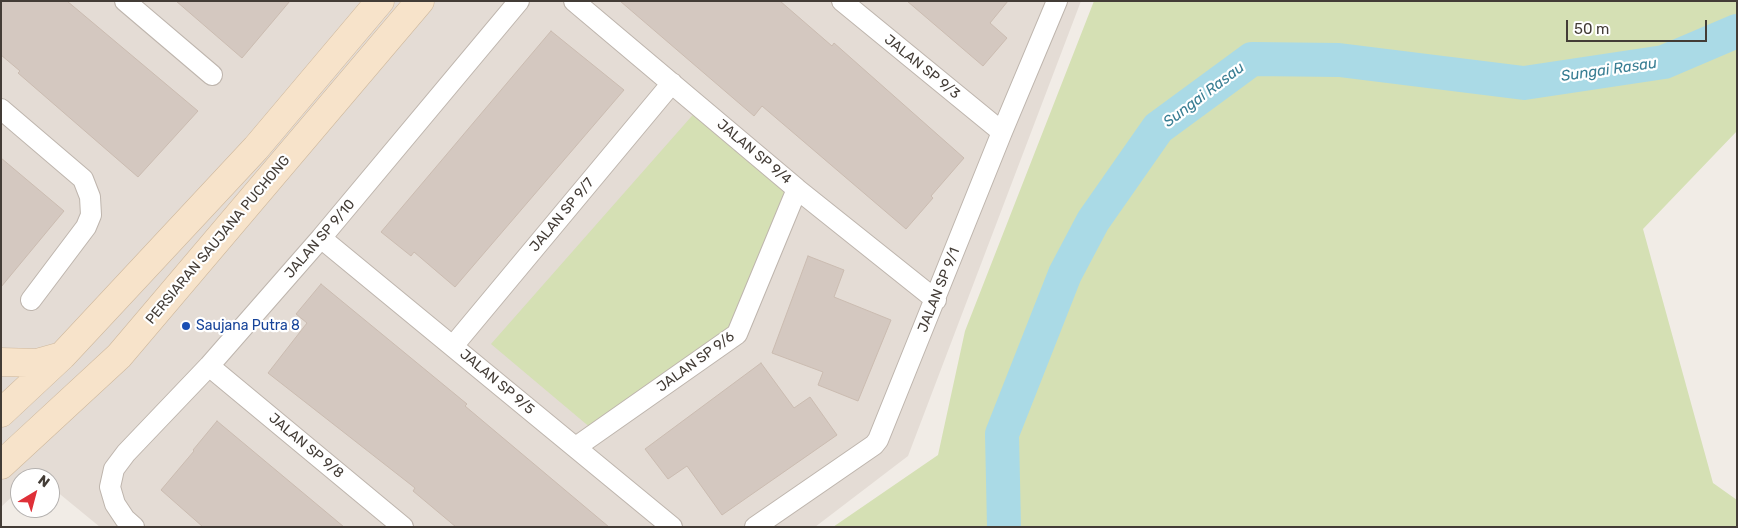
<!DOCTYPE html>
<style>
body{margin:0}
#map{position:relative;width:1738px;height:528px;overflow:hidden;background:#f1ece6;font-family:Rubik,sans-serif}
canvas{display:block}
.frame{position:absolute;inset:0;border:2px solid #433c36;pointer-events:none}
.north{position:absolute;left:10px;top:468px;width:50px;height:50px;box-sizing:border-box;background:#fff;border:1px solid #b4b1af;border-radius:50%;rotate:37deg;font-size:14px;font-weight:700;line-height:20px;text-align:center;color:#433c36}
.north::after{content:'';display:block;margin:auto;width:18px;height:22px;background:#df3038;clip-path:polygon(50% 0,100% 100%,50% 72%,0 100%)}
.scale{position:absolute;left:1566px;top:20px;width:141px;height:22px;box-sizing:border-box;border:2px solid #433c36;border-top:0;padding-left:6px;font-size:15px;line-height:18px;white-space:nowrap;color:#433c36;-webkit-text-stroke:4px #fff;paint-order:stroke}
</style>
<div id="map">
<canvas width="1738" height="528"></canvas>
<div class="frame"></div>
<div class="north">N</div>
<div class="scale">50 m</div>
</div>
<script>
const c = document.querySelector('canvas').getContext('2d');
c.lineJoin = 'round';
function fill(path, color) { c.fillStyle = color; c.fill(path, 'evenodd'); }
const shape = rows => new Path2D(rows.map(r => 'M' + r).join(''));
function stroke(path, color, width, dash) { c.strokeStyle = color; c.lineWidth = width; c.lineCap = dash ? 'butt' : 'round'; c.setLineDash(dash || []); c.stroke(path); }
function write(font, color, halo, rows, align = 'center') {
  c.font = font + ' Rubik,sans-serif'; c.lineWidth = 4.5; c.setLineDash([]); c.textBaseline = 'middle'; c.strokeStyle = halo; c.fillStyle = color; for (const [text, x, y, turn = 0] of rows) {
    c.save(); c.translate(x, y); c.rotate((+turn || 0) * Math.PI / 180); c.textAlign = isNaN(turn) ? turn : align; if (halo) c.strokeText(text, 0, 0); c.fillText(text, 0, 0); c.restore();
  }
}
fill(shape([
 [1,1,1081,1,908,456,815,527,100,527,50,486,50,478,41,478,35,474,31,478,20,478,20,489,1,507]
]), '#e4dcd5');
fill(shape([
 [1094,1,1737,1,1737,131,1643,229,1713,483,1737,500,1737,527,833,527,938,455,965,331],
 [698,109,792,189,737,325,592,429,491,344]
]), '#d5e0b4');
stroke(shape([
 [1004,527,1002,434,1065,274,1093,221,1158,128,1252,59,1339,60,1524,83,1664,62,1737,31]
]), '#aadae6', 34);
const building = shape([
 [1,1,67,1,198,111,138,177,18,73,20,71,1,55,1,1],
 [176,1,290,1,242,58,176,1],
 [620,1,780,1,832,46,834,43,964,158,931,196,933,198,906,229,762,106,754,116,620,1],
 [907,1,1008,1,990,23,1007,38,983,66,907,1],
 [551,31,624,90,455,287,414,252,411,256,381,232,551,31],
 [1,158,64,211,1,287,1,158],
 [808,256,844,270,834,297,891,320,858,401,818,385,823,372,772,353,808,256],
 [321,284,467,404,465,406,609,527,456,527,413,491,415,488,268,373,307,323,296,314,321,284],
 [761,363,794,408,810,397,837,435,722,515,687,466,668,479,645,449,761,363],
 [217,421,344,527,203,527,161,490,194,451,193,450,217,421]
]);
fill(building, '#d4c8c0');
stroke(building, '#cbbcb1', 1);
const street = shape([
 [125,1,212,75],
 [574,1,797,189,936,300],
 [842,1,1002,132],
 [1,109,83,179,90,197,91,215,86,227,31,300],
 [321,238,672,527],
 [453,346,672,83],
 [209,366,403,527],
 [576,447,737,334,797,189],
 [134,527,125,519,115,504,110,487,114,469,126,453,209,366,321,238,519,1],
 [755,527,874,445,878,440,1002,132,1057,1]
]);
const secondary = shape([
 [1,362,37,363,62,356],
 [1,413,62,356,256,148,380,1],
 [1,465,119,356,420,1]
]);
stroke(street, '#beb5ad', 22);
stroke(secondary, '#ceb89d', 29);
stroke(street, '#fff', 20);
stroke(secondary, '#f7e3ca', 28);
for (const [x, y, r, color] of [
 [186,326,5,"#1a4fb4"]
]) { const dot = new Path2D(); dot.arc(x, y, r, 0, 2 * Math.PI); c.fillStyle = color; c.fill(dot); stroke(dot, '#fff', 2); }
write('14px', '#433c36', '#fff', [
 ["JALAN SP 9/3",922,67,39],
 ["JALAN SP 9/4",754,152,40],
 ["JALAN SP 9/7",562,215,-50],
 ["JALAN SP 9/10",320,239,-49],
 ["PERSIARAN SAUJANA PUCHONG",218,240,-50],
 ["JALAN SP 9/1",939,290,-68],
 ["JALAN SP 9/6",696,362,-36],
 ["JALAN SP 9/5",497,382,40],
 ["JALAN SP 9/8",306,446,40]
]);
write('14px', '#164399', '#fff', [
 ["Saujana Putra 8",196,326]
], 'left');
write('italic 15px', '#397e93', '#fff', [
 ["Sungai Rasau",1609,70,-8],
 ["Sungai Rasau",1204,95,-37]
]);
</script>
